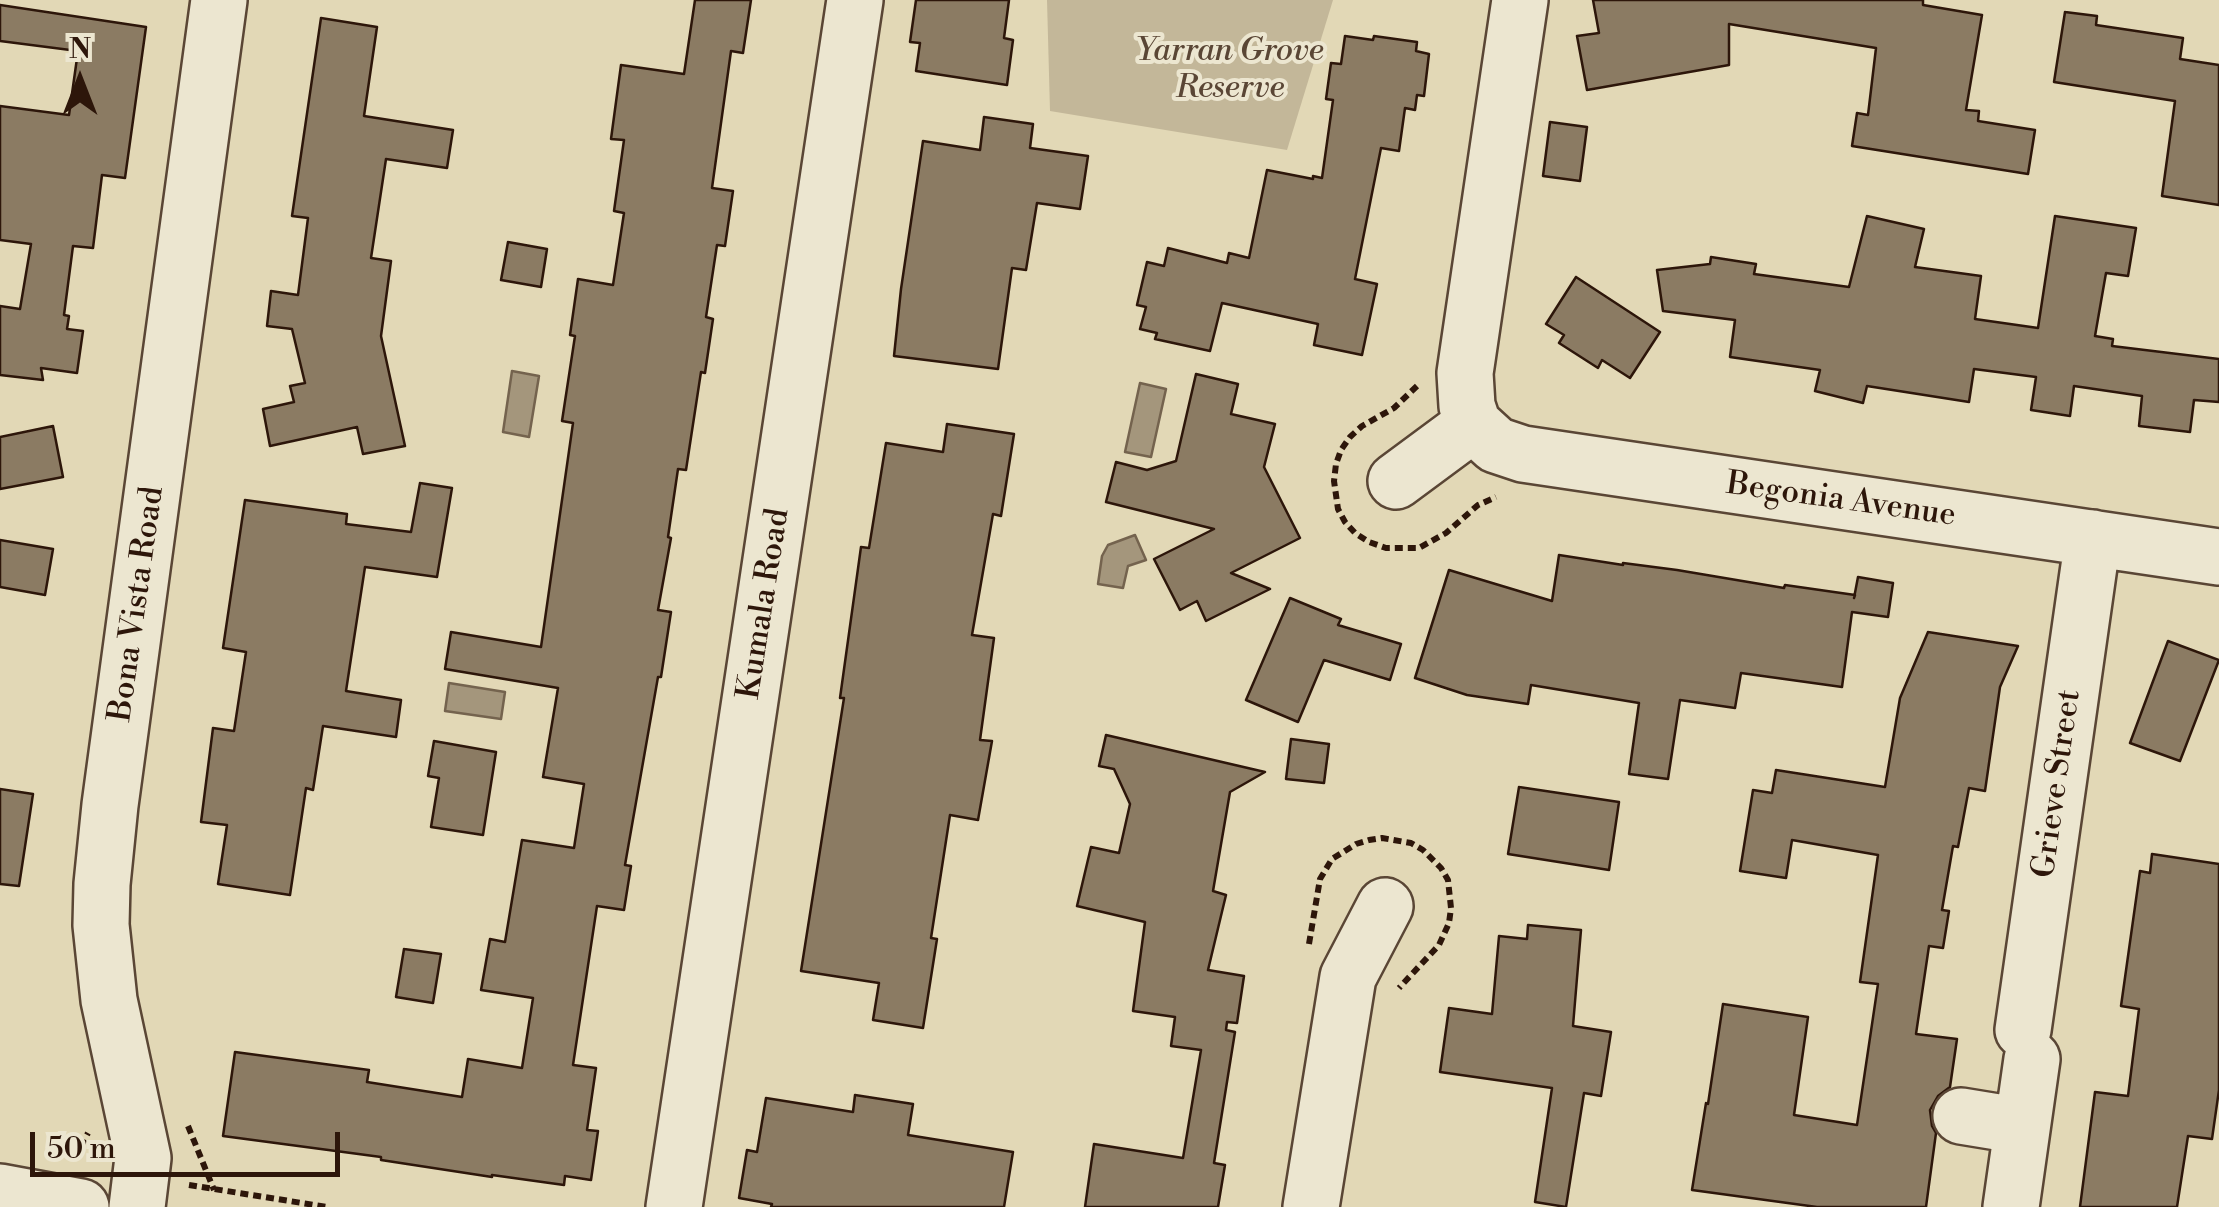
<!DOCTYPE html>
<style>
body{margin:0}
#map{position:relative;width:2219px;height:1207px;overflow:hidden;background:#e2d8b6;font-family:"Libre Bodoni",serif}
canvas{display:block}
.north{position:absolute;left:30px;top:30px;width:100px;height:100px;-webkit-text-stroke:8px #ece6d0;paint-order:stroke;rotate:0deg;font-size:28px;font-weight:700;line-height:40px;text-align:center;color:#2d160a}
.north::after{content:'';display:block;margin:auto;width:35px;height:45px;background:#2d160a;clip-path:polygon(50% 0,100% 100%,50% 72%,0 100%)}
.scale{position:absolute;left:30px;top:1132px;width:310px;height:45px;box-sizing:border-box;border:5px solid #2d160a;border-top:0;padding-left:12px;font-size:30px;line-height:35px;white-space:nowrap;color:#2d160a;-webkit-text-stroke:8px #ece6d0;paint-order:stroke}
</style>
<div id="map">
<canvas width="2219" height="1207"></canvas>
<div class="north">N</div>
<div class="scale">50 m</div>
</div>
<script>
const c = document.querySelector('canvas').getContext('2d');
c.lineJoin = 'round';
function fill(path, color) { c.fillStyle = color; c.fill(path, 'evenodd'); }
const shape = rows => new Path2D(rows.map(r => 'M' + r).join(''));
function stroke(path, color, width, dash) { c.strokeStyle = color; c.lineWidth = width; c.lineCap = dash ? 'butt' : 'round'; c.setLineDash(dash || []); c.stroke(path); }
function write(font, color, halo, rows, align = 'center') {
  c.font = font + ' "Libre Bodoni",serif'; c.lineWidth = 8; c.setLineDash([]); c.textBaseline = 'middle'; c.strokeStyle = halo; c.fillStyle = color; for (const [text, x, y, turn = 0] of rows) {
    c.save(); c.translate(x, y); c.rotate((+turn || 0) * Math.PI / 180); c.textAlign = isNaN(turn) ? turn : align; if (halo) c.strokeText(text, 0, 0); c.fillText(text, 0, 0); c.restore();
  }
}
fill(shape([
 [1047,0,1333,0,1287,150,1050,111]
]), '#c3b799');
const water = shape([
 [512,371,539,376,529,437,503,432,512,371],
 [1140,383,1166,389,1151,457,1125,452,1140,383],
 [1135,535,1146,560,1128,566,1123,588,1098,584,1102,556,1108,545,1135,535],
 [449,683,505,692,501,719,445,711,449,683]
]);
fill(water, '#a4967c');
stroke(water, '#74634e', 2.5);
const building = shape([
 [695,0,751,0,743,53,731,51,712,188,733,191,725,246,717,245,706,317,713,319,705,373,701,372,686,470,678,469,668,537,671,538,658,610,671,612,661,677,658,677,625,865,631,866,624,910,597,906,573,1065,596,1068,587,1130,598,1131,591,1180,565,1176,564,1185,492,1175,492,1177,381,1160,381,1157,223,1136,235,1052,369,1070,367,1082,462,1097,468,1059,522,1068,533,998,481,990,490,939,505,942,522,840,574,848,584,784,543,777,558,688,445,669,451,632,541,647,573,423,562,421,575,336,570,335,578,279,613,285,624,213,614,211,624,140,611,139,621,65,684,74,695,0],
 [916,0,1009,0,1004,38,1013,40,1007,85,916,71,920,43,910,42,916,0],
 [1593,0,1923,0,1923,5,1982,15,1966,110,1979,111,1978,121,2035,130,2028,174,1852,146,1857,113,1868,115,1876,48,1729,24,1729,65,1587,90,1577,36,1599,33,1593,0],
 [0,5,146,27,125,178,102,175,93,248,73,246,64,315,69,316,67,329,83,331,77,373,41,368,43,380,0,375,0,306,20,309,31,244,0,240,0,106,69,115,78,51,0,41,0,5],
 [2065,12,2097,16,2096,25,2183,38,2180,59,2219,65,2219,205,2162,196,2175,101,2054,82,2065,12],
 [321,18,377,27,364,116,453,130,447,168,386,159,371,258,391,261,381,336,405,446,363,454,357,427,270,446,263,409,294,402,290,386,305,383,292,329,267,326,271,291,298,295,308,218,292,216,321,18],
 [1345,36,1373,40,1374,36,1417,42,1416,51,1429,54,1424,96,1417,95,1415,110,1405,108,1399,151,1381,148,1355,279,1377,284,1362,355,1314,345,1318,324,1222,303,1210,351,1155,339,1157,333,1140,329,1146,307,1137,305,1147,262,1164,266,1168,248,1227,263,1229,253,1249,258,1267,170,1313,179,1313,176,1322,178,1333,100,1326,99,1331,63,1341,64,1345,36],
 [984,117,1033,124,1030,148,1088,156,1080,209,1037,203,1026,270,1012,268,998,369,894,356,901,289,923,141,980,150,984,117],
 [1550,122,1587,127,1580,181,1543,176,1550,122],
 [1867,216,1924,229,1915,267,1981,276,1975,319,2038,328,2055,216,2136,228,2128,276,2106,273,2095,336,2113,339,2112,346,2219,359,2219,402,2194,400,2190,432,2139,426,2142,396,2074,386,2070,416,2031,410,2036,377,1974,369,1969,402,1867,386,1863,403,1815,391,1820,370,1730,357,1735,320,1663,311,1657,270,1710,264,1711,257,1756,264,1754,274,1849,287,1867,216],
 [508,242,547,249,541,287,501,280,508,242],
 [1576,277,1660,332,1630,378,1602,360,1598,368,1559,343,1564,335,1546,324,1576,277],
 [1196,374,1238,384,1231,414,1275,424,1264,467,1300,538,1231,573,1270,589,1206,621,1197,601,1180,610,1154,559,1214,529,1106,502,1116,462,1147,470,1176,461,1196,374],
 [947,424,1014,434,1001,516,993,514,972,635,994,638,980,740,992,741,978,820,950,815,931,938,937,939,923,1028,873,1020,879,983,801,971,844,698,840,698,861,547,869,548,886,443,943,452,947,424],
 [53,426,63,477,0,489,0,437,53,426],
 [420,483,452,488,437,577,365,567,346,691,401,700,396,737,323,726,313,790,306,788,290,895,218,884,227,825,201,822,213,728,234,731,246,652,223,648,245,500,347,514,346,524,411,532,420,483],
 [0,540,53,549,45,595,0,587,0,540],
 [1559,555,1623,565,1623,563,1677,570,1784,588,1785,585,1855,595,1854,598,1858,577,1893,583,1888,617,1852,612,1842,687,1741,673,1735,708,1680,700,1668,779,1629,774,1639,703,1531,685,1528,704,1467,695,1415,678,1449,570,1552,601,1559,555],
 [1290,598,1341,619,1338,625,1401,644,1390,680,1324,660,1298,722,1246,700,1290,598],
 [1928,632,2018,646,2000,687,1985,791,1969,788,1958,847,1953,846,1942,910,1949,911,1943,948,1929,946,1916,1034,1957,1039,1950,1087,1938,1096,1930,1110,1932,1126,1936,1133,1926,1207,1817,1207,1692,1190,1706,1103,1708,1104,1723,1004,1808,1017,1794,1115,1857,1125,1878,984,1860,982,1878,855,1792,840,1786,878,1740,871,1753,790,1772,793,1776,770,1885,787,1900,698,1928,632],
 [2168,641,2219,660,2180,761,2130,743,2168,641],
 [1106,735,1265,772,1230,792,1213,891,1226,895,1208,970,1244,976,1237,1023,1227,1022,1226,1030,1235,1032,1214,1163,1225,1165,1218,1207,1085,1207,1094,1144,1183,1158,1201,1050,1171,1046,1175,1017,1133,1011,1145,922,1077,906,1091,847,1119,853,1130,804,1114,769,1099,766,1106,735],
 [1291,739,1329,744,1324,783,1286,779,1291,739],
 [434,741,496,752,483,835,431,827,439,778,428,776,434,741],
 [1519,787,1619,802,1609,870,1508,854,1519,787],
 [0,789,33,794,19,886,0,884,0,789],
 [2152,854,2219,864,2219,1090,2212,1139,2188,1136,2177,1207,2080,1207,2095,1092,2128,1096,2139,1009,2121,1006,2140,871,2150,873,2152,854],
 [1528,925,1581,930,1573,1026,1611,1032,1601,1096,1584,1093,1566,1207,1535,1202,1552,1088,1440,1072,1449,1008,1492,1014,1499,936,1527,939,1528,925],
 [404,949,441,954,433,1003,396,997,404,949],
 [855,1095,913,1104,908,1135,1013,1152,1004,1207,771,1207,772,1204,739,1198,747,1150,757,1152,766,1098,853,1112,855,1095]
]);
fill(building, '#8b7b63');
stroke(building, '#2d160a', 2.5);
const minor = shape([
 [1520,0,1465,373,1467,406,1473,424,1496,445,1523,454,2219,557],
 [1396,481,1473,424],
 [2023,1030,2093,538],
 [1961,1116,2022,1126],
 [0,1192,81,1207],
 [137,1207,143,1158,109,1000,101,925,102,884,110,805,219,0],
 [674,1207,855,0],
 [1311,1207,1348,977,1385,906],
 [2011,1207,2032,1059]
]);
stroke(minor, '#5a4635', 60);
stroke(shape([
 [1417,386,1394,408,1362,426,1350,437,1341,450,1336,464,1334,481,1338,509,1345,522,1355,533,1369,542,1386,548,1419,548,1446,533,1478,505,1496,497],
 [1309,944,1320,879,1332,859,1356,844,1369,840,1382,838,1411,843,1423,850,1441,868,1448,880,1451,908,1449,923,1439,945,1399,988],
 [188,1126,214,1190],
 [75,1158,88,1133],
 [189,1185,327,1207]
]), '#2d160a', 6, [8, 5]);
stroke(minor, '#ece6d0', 55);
write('italic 32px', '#5a4635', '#ece6d0', [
 ["Yarran Grove",1230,52],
 ["Reserve",1230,89]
]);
write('32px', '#2d160a', '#ece6d0', [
 ["Begonia Avenue",1841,501,8],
 ["Bona Vista Road",138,604,-82],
 ["Kumala Road",765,604,-81],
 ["Grieve Street",2058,784,-82]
]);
</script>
